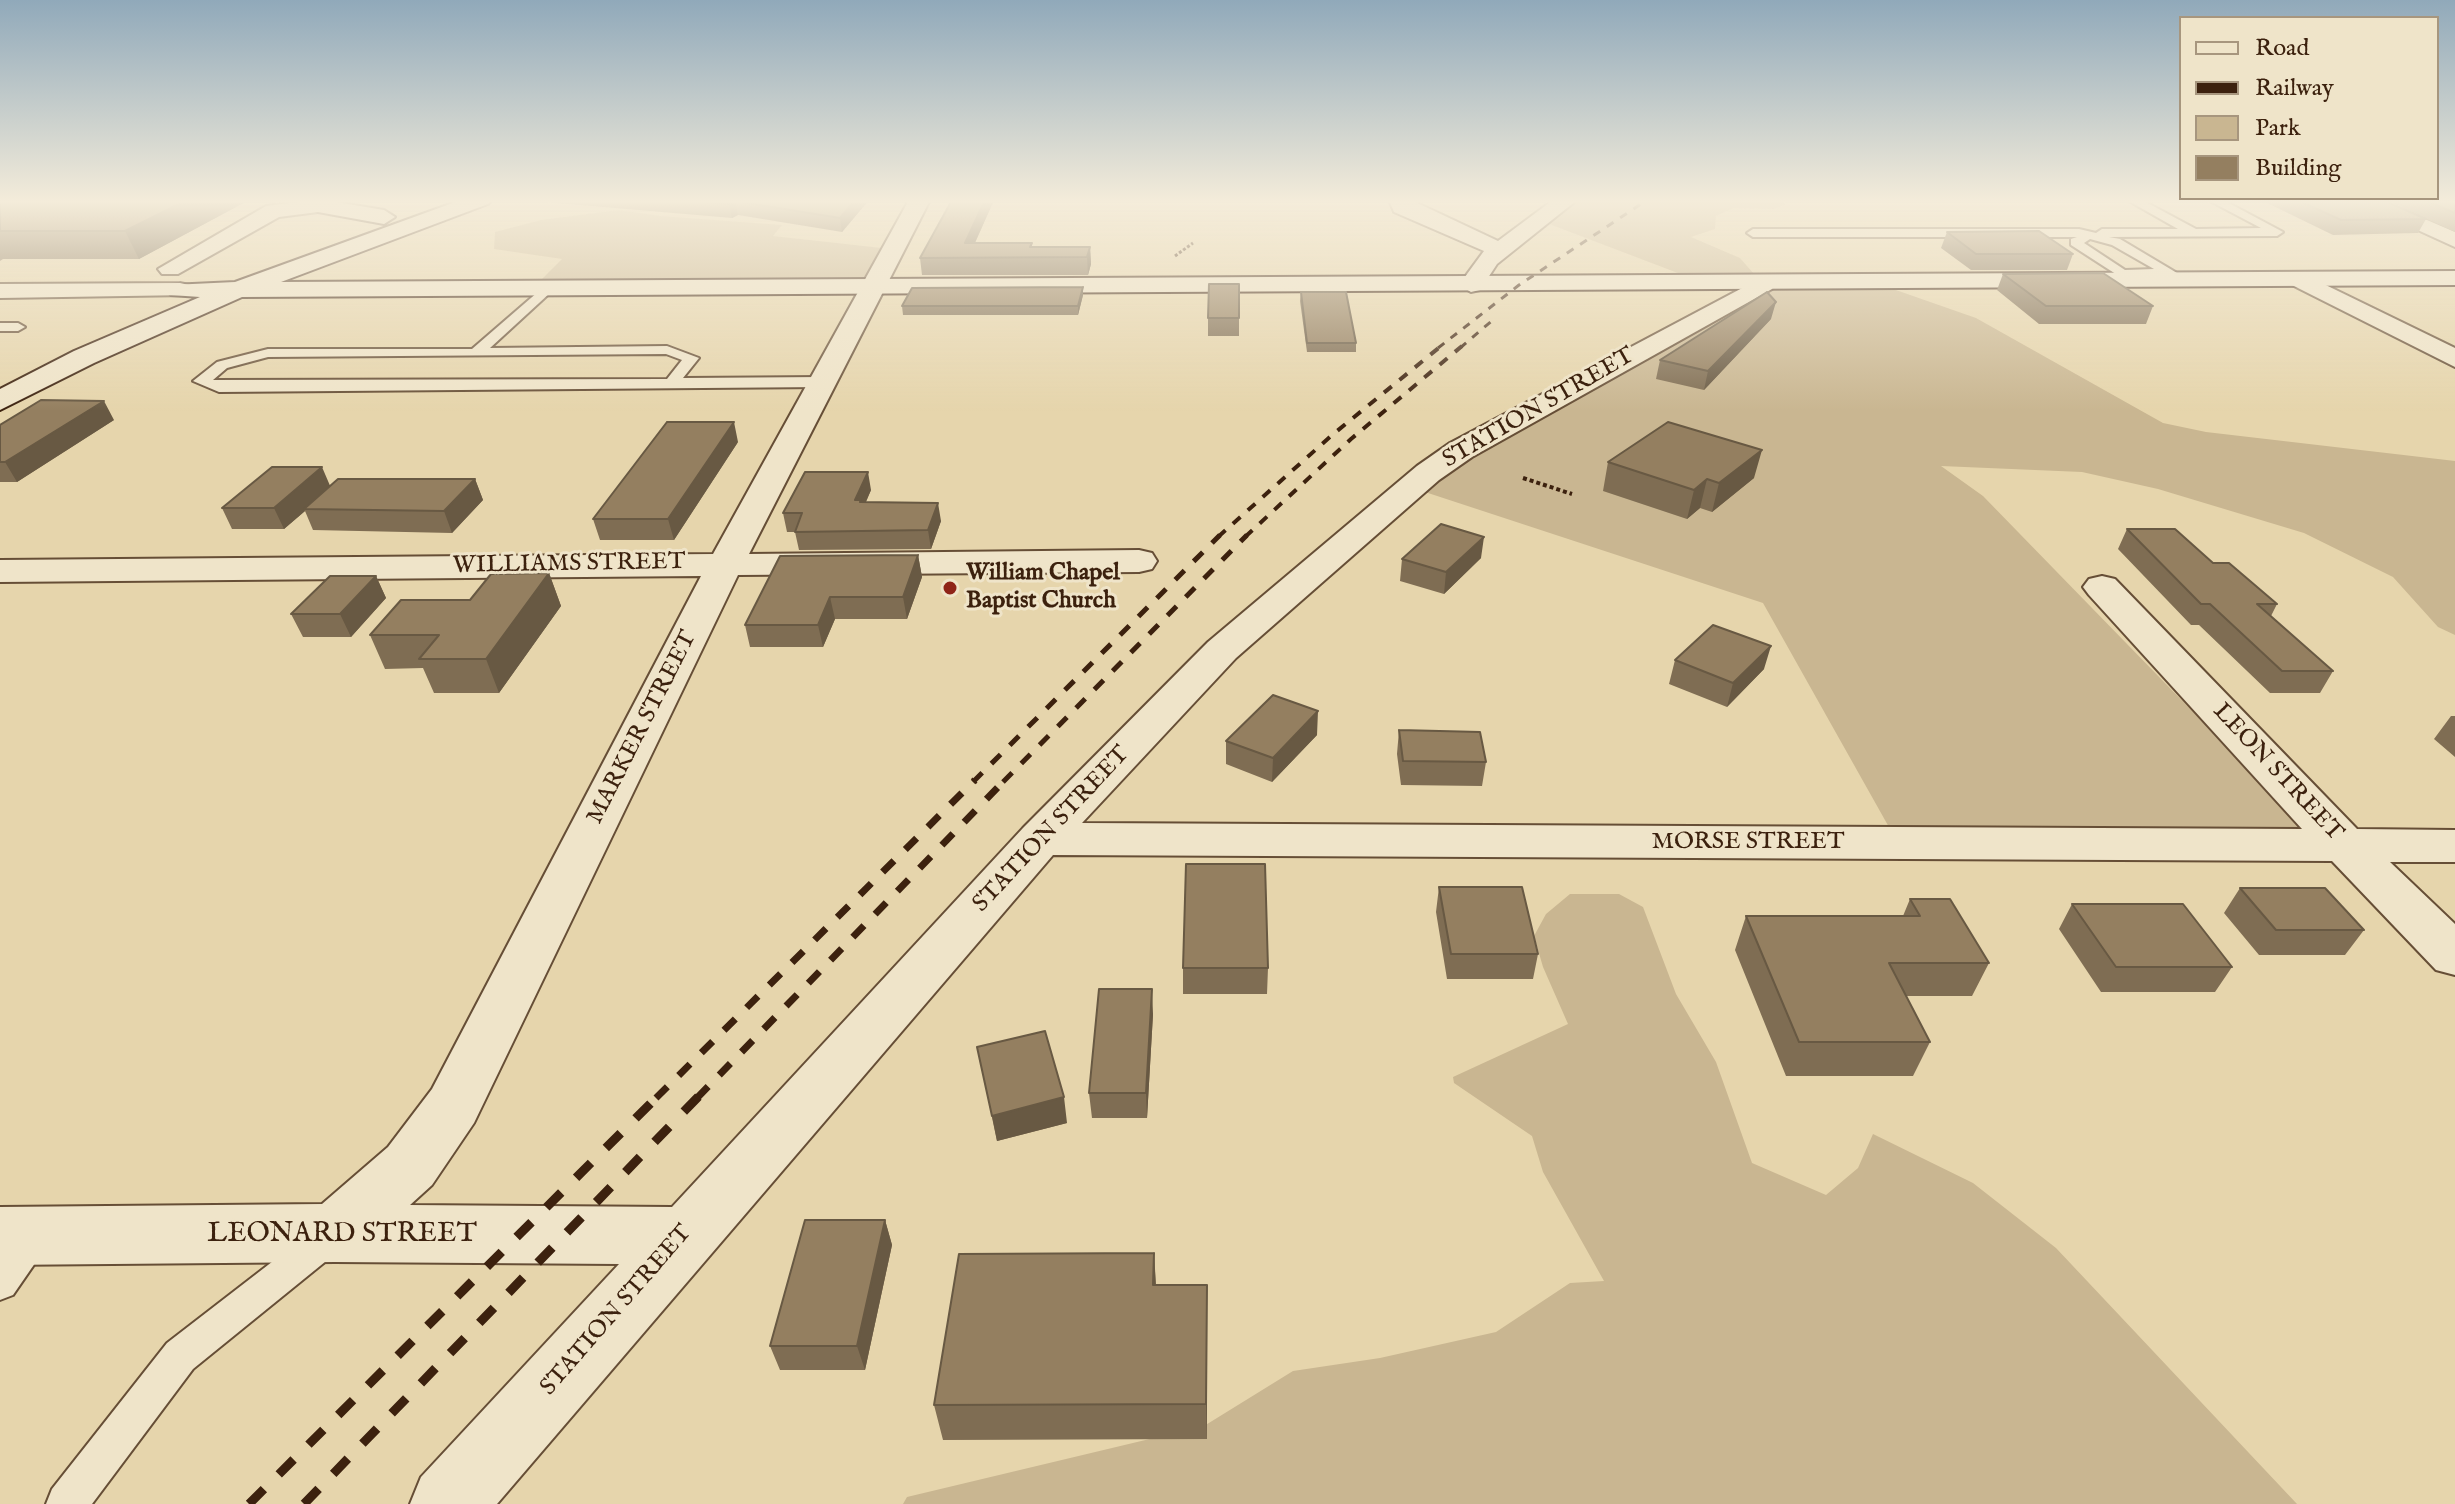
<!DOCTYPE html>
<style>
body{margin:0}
#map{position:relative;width:2455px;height:1504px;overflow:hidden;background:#e6d5ac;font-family:"IM FELL English",serif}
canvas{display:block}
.legend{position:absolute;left:2179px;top:16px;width:260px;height:184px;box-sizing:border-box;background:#efe4c9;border:2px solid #a7967e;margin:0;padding:10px 14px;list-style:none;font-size:24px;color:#3c210e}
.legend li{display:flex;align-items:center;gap:16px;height:40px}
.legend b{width:40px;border:2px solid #a7967e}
</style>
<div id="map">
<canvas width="2455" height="1504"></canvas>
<ul class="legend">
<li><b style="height:10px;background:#efe4c9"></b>Road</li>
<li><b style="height:10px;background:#3c210e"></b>Railway</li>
<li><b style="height:22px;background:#c9b691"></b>Park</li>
<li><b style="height:22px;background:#947f60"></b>Building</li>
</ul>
</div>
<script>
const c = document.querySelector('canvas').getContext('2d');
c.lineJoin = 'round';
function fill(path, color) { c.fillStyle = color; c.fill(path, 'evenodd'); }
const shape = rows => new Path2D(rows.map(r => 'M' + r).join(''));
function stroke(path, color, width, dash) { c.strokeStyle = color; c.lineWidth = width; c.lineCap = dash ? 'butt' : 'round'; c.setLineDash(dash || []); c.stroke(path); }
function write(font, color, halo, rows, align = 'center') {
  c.font = font + ' "IM FELL English",serif'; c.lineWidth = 6; c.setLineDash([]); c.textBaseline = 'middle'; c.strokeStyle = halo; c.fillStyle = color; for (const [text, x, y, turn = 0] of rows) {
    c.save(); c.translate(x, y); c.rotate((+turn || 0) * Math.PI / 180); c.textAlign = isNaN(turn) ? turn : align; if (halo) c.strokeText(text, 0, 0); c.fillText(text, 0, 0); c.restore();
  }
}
fill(shape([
 [1578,200,1784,200,1785,205,1774,209,1734,208,1716,216,1715,229,1691,237,1740,258,1754,274,1683,275,1544,222],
 [618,210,661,216,782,225,773,236,882,248,874,268,860,281,537,284,562,259,494,249,495,232,541,220],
 [1770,289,1893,289,1976,318,2163,423,2206,432,2455,461,2455,635,2438,627,2393,577,2304,533,2158,489,2082,472,1941,466,1983,496,2308,830,1890,829,1763,603,1425,492,1474,455],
 [1570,894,1619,894,1643,907,1676,994,1716,1062,1752,1163,1826,1195,1858,1168,1873,1134,1973,1183,2056,1248,2297,1504,903,1504,907,1497,1204,1426,1293,1371,1380,1358,1496,1332,1570,1283,1604,1281,1543,1172,1532,1136,1454,1083,1453,1077,1568,1024,1543,967,1534,936,1546,914]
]), '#c9b691');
const lane = shape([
 [2127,200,2142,200,2196,229,2261,228,2208,200,2223,200,2283,232,2277,236,2109,237,2120,239,2177,273,2170,277,2122,278,2071,245,2071,239,2077,237,1753,237,1747,233,1753,229,2079,229,2096,233,2102,229,2178,229,2127,200],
 [2090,239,2112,245,2154,269,2125,270,2084,243,2090,239],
 [546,285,551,286,551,292,490,348,667,346,699,358,683,378,824,377,832,382,824,387,219,392,193,381,217,362,268,349,472,349,546,285],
 [666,354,682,360,667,379,213,380,227,368,268,357,666,354],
 [0,323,18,323,25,327,18,331,0,331,0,323],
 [33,1224,45,1229,51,1240,13,1295,0,1300,0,1255,21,1229,33,1224],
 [324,1226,336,1231,342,1242,336,1253,193,1369,92,1504,46,1504,52,1489,167,1343,312,1231,324,1226]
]);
const street = shape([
 [314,200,326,201,329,206,318,212,279,217,178,274,162,274,158,269,266,206,314,200],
 [909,200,930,200,749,554,1139,550,1152,553,1157,561,1152,569,1139,572,738,575,474,1123,432,1185,410,1205,672,1207,1023,828,1208,642,1417,466,1450,443,1763,277,1775,284,1772,289,1472,457,1439,480,1236,658,1082,823,2302,829,2089,595,2083,587,2089,579,2102,576,2115,579,2357,829,2455,830,2455,862,2390,862,2455,924,2455,975,2436,970,2332,861,1053,855,497,1504,410,1504,421,1477,619,1264,335,1262,0,1265,0,1207,322,1204,388,1147,432,1089,701,576,0,582,0,560,713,554,909,200],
 [1389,200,1411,200,1498,241,1553,200,1577,200,1497,264,1480,290,1471,292,1459,285,1484,251,1394,212,1389,200],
 [2352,200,2380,200,2455,232,2455,247,2352,200],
 [2299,272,2455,348,2455,367,2290,284,2287,279,2299,272],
 [180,283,189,285,192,290,189,295,0,298,0,284,180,283]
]);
const secondary = shape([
 [300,200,324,200,384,210,395,217,384,224,318,212,300,200],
 [461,200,491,200,488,204,281,282,2455,271,2455,285,242,297,94,363,0,410,0,389,74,351,200,297,171,295,168,290,171,285,235,282,461,200]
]);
stroke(lane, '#664e36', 4);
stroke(street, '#664e36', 4);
stroke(secondary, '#3c210e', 4);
stroke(shape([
 [1175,256,1193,243]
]), '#3c210e', 3, [3, 2]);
stroke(shape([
 [1523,478,1572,494]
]), '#3c210e', 4, [4, 3]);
fill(lane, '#efe4c9');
fill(street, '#efe4c9');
fill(secondary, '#efe4c9');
stroke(shape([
 [1438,348,1519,285,1647,200],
 [1460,348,1494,319]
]), '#3c210e', 3, [8, 8]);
stroke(shape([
 [1218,537,1331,436,1441,346],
 [1245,537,1351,439,1462,346]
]), '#3c210e', 4, [10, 10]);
stroke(shape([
 [973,782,1220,535],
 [1003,782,1247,535]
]), '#3c210e', 5, [13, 13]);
stroke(shape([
 [656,1098,975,780],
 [697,1098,1005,780]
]), '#3c210e', 7, [16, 16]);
stroke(shape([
 [249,1504,658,1096],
 [304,1504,699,1096]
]), '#3c210e', 9, [21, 21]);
fill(shape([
 [0,200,249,200,139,259,3,259,0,261],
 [521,200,869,200,842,232,738,215,732,218],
 [952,200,994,200,975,243,1032,243,1032,247,1090,247,1091,264,1088,275,922,275,920,258],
 [2261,200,2383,200,2426,219,2418,233,2333,235],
 [2387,200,2455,200,2455,232],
 [1947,232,2073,254,2067,270,1971,270,1941,248],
 [2003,274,2153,306,2146,324,2039,324,1997,290],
 [1239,284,1239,336,1208,336,1208,318],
 [1301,292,1356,343,1356,352,1307,352,1300,301],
 [1083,295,1078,315,903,315,902,306],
 [1771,319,1704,390,1656,379,1660,360],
 [114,420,17,482,0,482,0,425],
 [738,442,674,540,600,540,593,519],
 [1608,462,1754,478,1712,512,1700,508,1687,519,1603,491],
 [475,479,483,500,452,533,313,530,305,511,284,529,232,529,222,508,330,485],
 [871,490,866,502,941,521,931,549,799,550,795,532,787,532,783,513],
 [2127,529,2213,563,2277,604,2271,616,2333,671,2320,693,2270,693,2199,625,2191,625,2118,549],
 [918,555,922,577,907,619,835,619,823,647,750,647,745,625],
 [1481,558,1444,594,1400,581,1402,559],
 [549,573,561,606,499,693,434,693,423,668,385,669,370,635],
 [376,576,386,598,351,637,303,637,291,614],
 [1675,660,1764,669,1727,707,1669,684],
 [2451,716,2455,716,2455,757,2434,739],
 [1399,730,1486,762,1482,786,1401,785,1397,754],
 [1317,735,1272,782,1226,764,1226,741],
 [1439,887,1538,954,1533,979,1447,979,1436,912],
 [2240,888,2364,930,2345,955,2259,955,2224,913],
 [1910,899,1989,963,1972,996,1906,996,1930,1042,1913,1076,1786,1076,1735,950,1746,916,1903,916],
 [2072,904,2232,967,2215,992,2101,992,2059,929],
 [1183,968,1268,968,1267,994,1183,994],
 [1153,1014,1147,1118,1092,1118,1089,1093],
 [977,1047,1067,1123,997,1141],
 [885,1220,892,1245,865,1370,780,1370,770,1346],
 [1154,1253,1156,1285,1207,1321,1207,1439,943,1440,934,1405]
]), '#7f6d53');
fill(shape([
 [187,200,249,200,139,259,125,231],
 [855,200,869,200,842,232,840,218],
 [985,200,994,200,968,258,965,243],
 [735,201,738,215,732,218,729,204],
 [1090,247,1091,264,1088,275,1087,257],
 [1083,287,1083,295,1078,315,1078,306],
 [1776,302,1771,319,1704,390,1708,371],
 [104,401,114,420,17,482,5,462],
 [734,422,738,442,674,540,668,519],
 [1762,450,1754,478,1712,512,1719,483],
 [322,467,331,488,304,509,305,511,284,529,274,508],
 [868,472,871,490,863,508,855,500],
 [475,479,483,500,452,533,444,511],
 [1707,479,1700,508,1687,519,1694,490],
 [938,503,941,521,931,549,928,530],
 [1484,537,1481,558,1444,594,1446,572],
 [918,555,922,577,907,619,903,597],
 [549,573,561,606,499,693,486,659],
 [376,576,386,598,351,637,340,614],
 [830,597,835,619,823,647,818,625],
 [1771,646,1764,669,1727,707,1733,683],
 [1318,711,1317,735,1272,782,1273,758],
 [1152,989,1153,1014,1147,1118,1146,1093],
 [1064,1097,1067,1123,997,1141,992,1116],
 [885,1220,892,1245,865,1370,857,1346],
 [1154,1253,1156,1290,1153,1285],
 [1207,1285,1207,1439,1206,1404]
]), '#685943');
const building = shape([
 [0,200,187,200,125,231,0,231,0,200],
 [678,200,855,200,840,218,735,201,729,204,678,200],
 [952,200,985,200,965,243,1032,243,1030,247,1090,247,1087,257,920,258,952,200],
 [2297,200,2383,200,2426,219,2341,220,2297,200],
 [2425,200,2455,200,2455,213,2425,200],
 [2039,231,2073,254,1976,254,1947,232,2039,231],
 [2103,273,2153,306,2046,306,2003,274,2103,273],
 [1209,284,1239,284,1239,318,1208,318,1209,284],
 [1083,287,1078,306,902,306,912,288,1083,287],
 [1301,292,1346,292,1356,343,1307,343,1301,292],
 [1767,292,1776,302,1708,371,1660,360,1767,292],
 [41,400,104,401,5,462,0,462,0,425,41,400],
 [667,422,734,422,668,519,593,519,667,422],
 [1668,422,1762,450,1719,483,1707,479,1694,490,1608,462,1668,422],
 [272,467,322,467,274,508,222,508,272,467],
 [805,472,868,472,855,500,861,500,860,502,938,503,928,530,795,532,802,513,783,513,805,472],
 [338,479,475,479,444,511,304,509,338,479],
 [1441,524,1484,537,1446,572,1402,559,1441,524],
 [2127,529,2175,529,2213,563,2229,563,2277,604,2257,604,2333,671,2282,671,2210,604,2201,604,2127,529],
 [918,555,903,597,830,597,818,625,745,625,780,556,918,555],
 [549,573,486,659,419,659,439,635,370,635,401,600,470,600,491,574,549,573],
 [330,576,376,576,340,614,291,614,330,576],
 [1713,625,1771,646,1733,683,1675,660,1713,625],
 [1273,695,1318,711,1273,758,1226,741,1273,695],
 [1399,730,1480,732,1486,762,1403,761,1399,730],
 [1186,864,1265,864,1268,968,1183,968,1186,864],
 [1439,887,1522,887,1538,954,1451,954,1439,887],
 [2240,888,2325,888,2364,930,2276,930,2240,888],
 [1910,899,1950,899,1989,963,1889,963,1930,1042,1799,1042,1746,916,1920,916,1910,899],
 [2072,904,2183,904,2232,967,2116,967,2072,904],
 [1099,989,1152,989,1146,1093,1089,1093,1099,989],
 [1045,1031,1064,1097,992,1116,977,1047,1045,1031],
 [805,1220,885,1220,857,1346,770,1346,805,1220],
 [1154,1253,1153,1285,1207,1285,1206,1404,934,1405,959,1254,1154,1253]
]);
fill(building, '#947f60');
stroke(building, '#685943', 2);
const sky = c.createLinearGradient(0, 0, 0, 411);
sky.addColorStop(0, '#90a9ba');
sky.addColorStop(0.49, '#f4ecda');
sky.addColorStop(1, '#f4ecda00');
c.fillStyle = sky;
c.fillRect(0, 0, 2455, 411);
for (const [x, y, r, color] of [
 [950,588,8,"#8f2418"]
]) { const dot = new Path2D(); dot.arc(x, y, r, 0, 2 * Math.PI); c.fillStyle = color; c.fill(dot); stroke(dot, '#efe4c9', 3); }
write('24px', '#3c210e', '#efe4c9', [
 ["STATION STREET",1539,409,-30],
 ["WILLIAMS STREET",569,565,-1],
 ["MARKER STREET",643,728,-63],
 ["LEON STREET",2277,773,47],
 ["STATION STREET",1052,830,-47],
 ["MORSE STREET",1748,843],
 ["STATION STREET",617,1311,-49]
]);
write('bold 24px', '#3c210e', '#efe4c9', [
 ["William Chapel",966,574],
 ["Baptist Church",966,602]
], 'left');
write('28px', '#3c210e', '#efe4c9', [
 ["LEONARD STREET",342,1235]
]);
</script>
